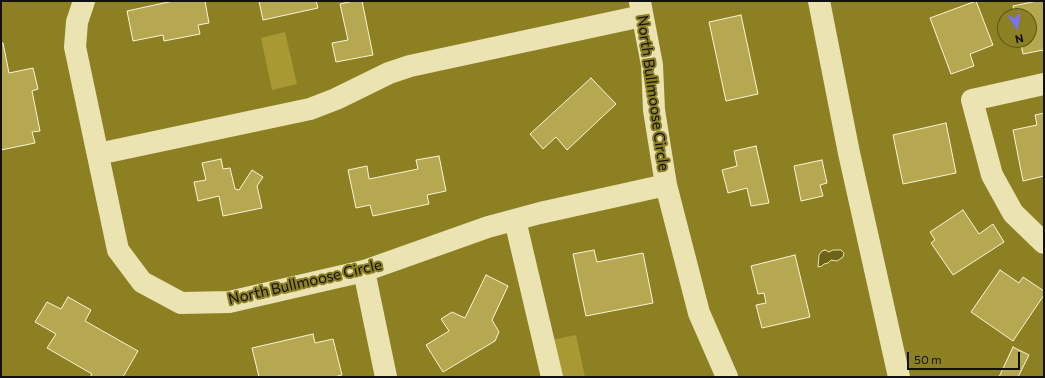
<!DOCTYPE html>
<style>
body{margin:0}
#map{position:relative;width:1045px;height:378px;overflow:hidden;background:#8d8023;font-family:Commissioner,sans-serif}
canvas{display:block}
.frame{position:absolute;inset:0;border:2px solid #111;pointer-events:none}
.north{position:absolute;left:997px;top:8px;width:40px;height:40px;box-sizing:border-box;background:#8d8023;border:1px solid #5b541c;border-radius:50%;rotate:168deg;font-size:11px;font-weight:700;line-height:16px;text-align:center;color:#111}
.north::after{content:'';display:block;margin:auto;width:14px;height:18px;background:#7774f7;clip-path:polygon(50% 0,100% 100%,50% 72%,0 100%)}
.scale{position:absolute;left:907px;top:352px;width:113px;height:18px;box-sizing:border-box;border:2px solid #111;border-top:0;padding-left:5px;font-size:12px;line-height:14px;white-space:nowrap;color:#111;-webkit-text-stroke:3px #8d8023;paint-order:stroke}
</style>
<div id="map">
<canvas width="1045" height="378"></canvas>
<div class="frame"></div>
<div class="north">N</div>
<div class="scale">50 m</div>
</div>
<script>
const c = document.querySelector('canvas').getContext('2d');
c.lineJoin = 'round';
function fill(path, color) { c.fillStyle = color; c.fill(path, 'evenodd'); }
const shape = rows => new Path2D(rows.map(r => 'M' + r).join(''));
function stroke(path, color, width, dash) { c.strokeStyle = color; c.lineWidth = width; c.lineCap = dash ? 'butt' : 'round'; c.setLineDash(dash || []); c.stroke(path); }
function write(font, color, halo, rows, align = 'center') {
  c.font = font + ' Commissioner,sans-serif'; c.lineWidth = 4; c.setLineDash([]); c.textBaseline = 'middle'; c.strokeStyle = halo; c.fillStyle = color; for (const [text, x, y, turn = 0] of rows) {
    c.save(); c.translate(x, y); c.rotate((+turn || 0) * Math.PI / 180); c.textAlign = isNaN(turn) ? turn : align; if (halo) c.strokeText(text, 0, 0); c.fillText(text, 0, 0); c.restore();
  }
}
fill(shape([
 [285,32,297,84,272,90,261,38],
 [576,335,585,377,560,377,552,340]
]), '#a89934');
const water = shape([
 [825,250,829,252,833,250,841,250,844,253,843,257,837,261,831,260,828,263,824,264,822,266,818,267,819,255,822,251,825,250]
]);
fill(water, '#6d6318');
stroke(water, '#ece2a6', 1);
const building = shape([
 [173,1,205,1,209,23,198,25,200,34,164,41,163,35,133,41,127,11,173,1],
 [259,1,318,1,316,1,318,8,263,20,259,1],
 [353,1,362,1,373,55,336,62,332,43,348,40,340,4,353,1],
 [976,1,993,45,970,54,974,66,951,74,930,18,976,1],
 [1037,1,1044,1,1044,56,1043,50,1023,54,1020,40,1029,40,1029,16,1015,16,1013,6,1037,1],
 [741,15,758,94,726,101,709,22,741,15],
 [1,43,3,43,9,73,33,68,38,89,32,91,40,131,32,132,35,143,1,150,1,43],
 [591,78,616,104,567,150,556,137,543,149,530,134,591,78],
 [1044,113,1044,176,1023,181,1013,130,1037,125,1035,115,1044,113],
 [946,123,956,173,903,184,893,135,946,123],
 [756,146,769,203,751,206,747,188,728,193,722,170,737,166,734,151,756,146],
 [439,156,446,191,427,195,429,204,373,216,370,205,356,208,348,170,367,166,369,179,418,169,416,160,439,156],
 [221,159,223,169,230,168,235,189,239,190,252,170,263,177,257,186,262,208,223,216,219,196,198,201,194,182,206,180,202,163,221,159],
 [822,160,827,183,820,185,823,196,801,201,794,166,822,160],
 [963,210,979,234,993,224,1004,242,953,275,931,243,935,240,930,232,963,210],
 [594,250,597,262,643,253,653,303,586,316,573,254,594,250],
 [795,255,810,317,762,328,756,305,766,303,764,293,758,294,751,266,795,255],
 [1000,270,1019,283,1023,277,1044,291,1044,295,1013,341,971,312,1000,270],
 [486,275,508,286,492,320,499,332,495,341,443,372,426,345,449,331,441,319,452,312,465,318,486,275],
 [68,297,91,310,85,321,138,351,123,377,90,377,92,374,47,348,56,334,35,322,47,302,61,309,68,297],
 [313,334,315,343,333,339,342,375,334,377,259,377,252,348,313,334],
 [1013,347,1029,355,1018,377,999,377,1013,347]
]);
fill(building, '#b6a850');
stroke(building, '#f8f4d7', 1);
stroke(shape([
 [84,1,77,22,75,47,118,250,142,282,181,303,229,302,364,271,488,227,540,213,666,185],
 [819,1,849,153,899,377],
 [640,2,652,65,654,110,666,185,699,313,727,377],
 [1044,84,972,100,992,175,1013,213,1044,243],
 [98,154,310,109,336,99,389,73,410,66,642,16],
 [515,220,552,377],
 [364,271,386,377]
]), '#ebe3b2', 22);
write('15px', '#111', '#8d8023', [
 ["North Bullmoose Circle",653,93,82],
 ["North Bullmoose Circle",305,282,-13]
]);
</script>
